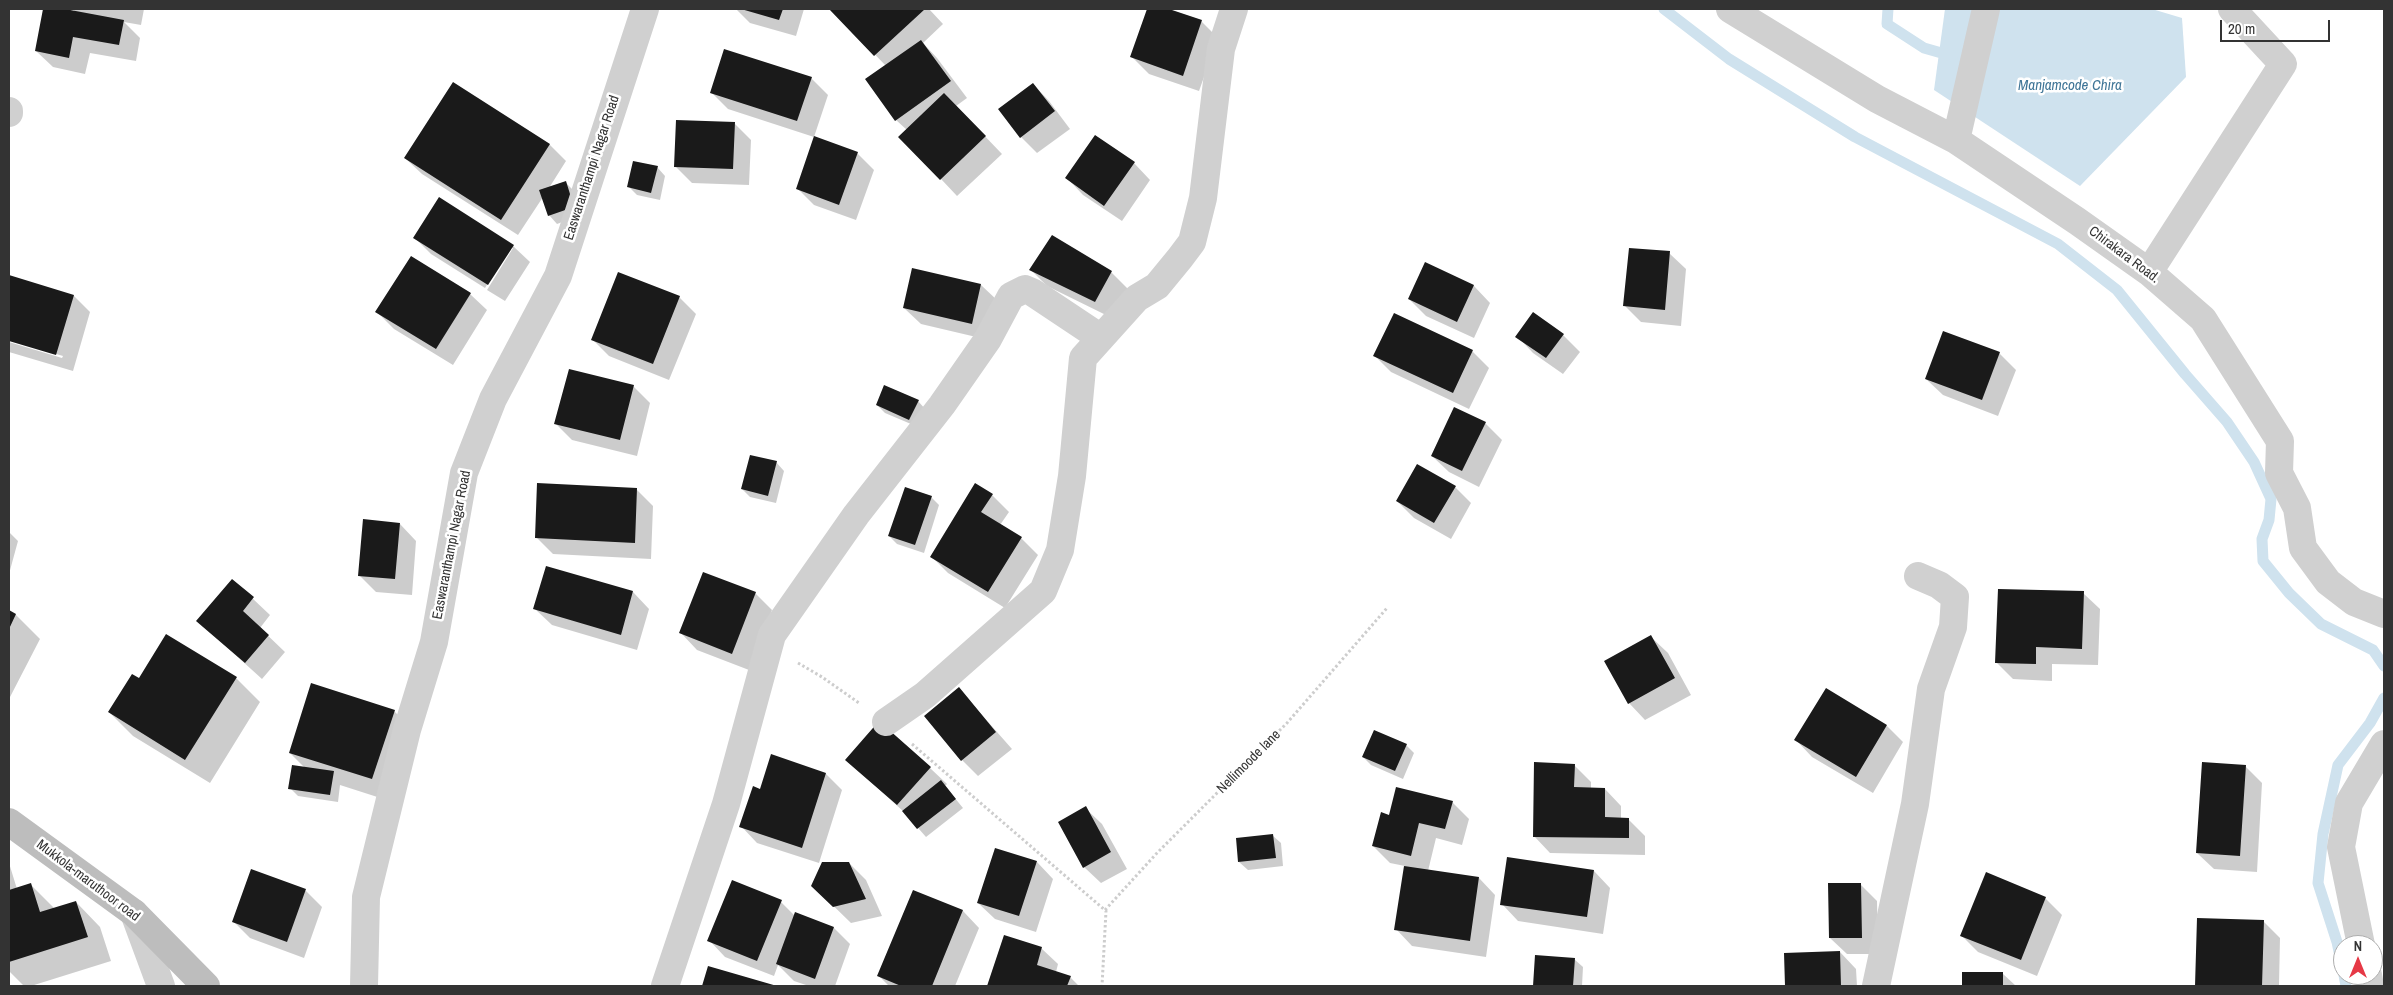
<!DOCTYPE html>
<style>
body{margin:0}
#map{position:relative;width:2393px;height:995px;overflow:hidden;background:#fff;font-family:"Archivo Narrow",sans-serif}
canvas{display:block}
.frame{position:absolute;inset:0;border:10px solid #333;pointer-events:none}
.north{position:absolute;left:2333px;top:935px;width:50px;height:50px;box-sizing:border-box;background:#fff;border:1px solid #adadad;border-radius:50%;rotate:0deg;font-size:14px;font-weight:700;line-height:20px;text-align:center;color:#333}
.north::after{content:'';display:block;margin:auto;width:18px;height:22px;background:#e63946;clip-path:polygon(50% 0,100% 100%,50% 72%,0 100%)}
.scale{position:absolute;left:2220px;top:20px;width:110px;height:22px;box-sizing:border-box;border:2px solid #333;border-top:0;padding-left:6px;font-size:15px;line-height:18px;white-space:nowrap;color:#333;-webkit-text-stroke:4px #fff;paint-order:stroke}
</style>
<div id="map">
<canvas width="2393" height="995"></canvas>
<div class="frame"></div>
<div class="north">N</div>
<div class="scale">20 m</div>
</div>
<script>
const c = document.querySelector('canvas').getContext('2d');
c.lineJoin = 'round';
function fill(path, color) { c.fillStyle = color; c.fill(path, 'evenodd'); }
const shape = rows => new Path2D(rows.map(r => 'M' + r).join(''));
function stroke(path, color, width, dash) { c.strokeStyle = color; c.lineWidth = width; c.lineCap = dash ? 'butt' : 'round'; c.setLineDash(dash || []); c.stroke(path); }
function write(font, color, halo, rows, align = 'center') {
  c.font = font + ' "Archivo Narrow",sans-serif'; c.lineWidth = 5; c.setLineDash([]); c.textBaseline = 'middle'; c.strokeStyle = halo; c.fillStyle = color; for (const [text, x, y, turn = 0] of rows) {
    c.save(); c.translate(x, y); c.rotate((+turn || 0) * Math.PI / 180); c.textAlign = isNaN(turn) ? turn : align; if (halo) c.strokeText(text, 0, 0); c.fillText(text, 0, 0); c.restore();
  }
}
fill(shape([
 [1945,9,2152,9,2182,18,2186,77,2080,186,1934,90]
]), '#cfe2ee');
fill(shape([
 [44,9,76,12,72,9,144,9,141,25,124,22,140,38,136,61,90,53,85,74,53,67,36,51],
 [736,9,804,9,796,36,750,23],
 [831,9,929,9,943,24,923,43,937,58,967,98,956,106,1002,154,957,196,941,179,907,130,896,120,886,66],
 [1149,9,1165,9,1201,21,1218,38,1199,91,1149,74,1132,57],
 [811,78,828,95,814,137,728,109,711,92],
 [453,83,550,145,566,161,549,188,565,182,573,190,581,215,557,224,549,215,543,197,518,235,422,174,405,158],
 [1033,84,1049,101,1070,129,1037,153,1021,137],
 [735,124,751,140,749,185,692,183,675,166],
 [857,153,874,170,856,220,814,205,797,188],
 [1134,163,1150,180,1122,221,1083,195,1067,178],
 [657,167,665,176,660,200,637,195,629,187],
 [415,238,513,246,530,262,505,301,487,290,513,248,510,248,485,288,431,254],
 [1669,253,1686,269,1681,326,1641,322,1625,306],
 [1426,264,1474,286,1490,303,1474,338,1426,316,1409,299],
 [1030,269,1111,272,1128,289,1112,318,1047,286],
 [913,270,981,285,998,301,989,340,921,324,904,308],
 [9,276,74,296,90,312,73,371,9,352,9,342,62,358,63,356,9,340],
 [470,294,487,310,453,365,394,329,377,312],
 [679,297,696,314,669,380,609,356,592,339],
 [1563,335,1580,352,1563,374,1533,353,1517,336],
 [1472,351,1489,368,1469,409,1391,372,1375,356],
 [1999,353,2016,370,1998,416,1943,395,1926,379],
 [633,386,650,403,637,456,572,440,555,423],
 [918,401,926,410,918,427,885,413,877,405],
 [1485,423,1502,440,1479,487,1449,472,1432,456],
 [776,462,784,471,776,503,750,497,742,489],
 [1455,487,1471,503,1451,539,1414,518,1397,501],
 [636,489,653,506,651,559,553,554,536,537],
 [992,495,1009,512,1000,525,1021,538,1038,555,1005,608,948,573,932,557],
 [931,497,939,505,924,553,897,544,889,536],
 [400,524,416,541,412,595,376,592,359,575],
 [9,532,18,541,9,574],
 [233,580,270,615,260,628,285,652,262,679,198,621],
 [633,592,649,609,637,650,552,625,535,609],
 [755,593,772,610,749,670,697,650,681,633],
 [2083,593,2100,609,2098,665,2052,664,2052,681,2013,679,1996,662],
 [9,611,16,615,40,639,9,699],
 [1651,637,1668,653,1691,695,1645,720,1629,703],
 [236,678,260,702,210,783,133,736,109,712,140,680],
 [959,689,1012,749,978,776,962,760],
 [394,711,418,735,396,803,340,785,338,802,298,796,290,788,305,768,290,753],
 [1887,726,1903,742,1873,793,1812,757,1796,740],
 [1406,745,1414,753,1403,779,1371,765,1363,757],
 [772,756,826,774,842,790,819,863,757,843,741,826,761,790],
 [847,760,930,768,947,784,945,786,963,808,926,837,904,812],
 [1574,765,1591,782,1591,789,1605,789,1621,806,1621,819,1628,819,1645,836,1645,855,1550,853,1534,836],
 [2245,766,2262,783,2257,872,2214,869,2197,853],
 [1452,802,1469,819,1462,845,1436,838,1428,871,1479,878,1495,895,1486,957,1412,946,1396,929,1405,866,1390,863,1373,846],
 [1085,808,1102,824,1127,869,1101,883,1084,867],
 [1272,835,1281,843,1283,866,1248,870,1239,862],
 [1037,862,1053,879,1036,932,995,919,978,903],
 [9,863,17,889,30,884,55,909,76,902,100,927,111,961,31,986,24,986,9,971],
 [849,863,866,880,882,916,851,923,813,886],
 [252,871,306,891,322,907,304,958,250,938,233,921],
 [1594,871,1610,888,1603,934,1518,921,1502,904],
 [1860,884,1877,901,1878,954,1847,954,1830,938],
 [914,892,963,911,979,928,955,986,889,986,879,976],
 [2045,898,2062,915,2037,976,1978,952,1961,935],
 [781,902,795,916,834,928,850,944,835,986,809,986,794,981,778,965,774,976,725,957,709,940],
 [2199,919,2263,921,2280,938,2279,986,2196,986],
 [1005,936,1041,948,1058,964,1056,972,1070,977,1079,986,989,986],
 [1840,952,1856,969,1857,986,1786,986,1785,954],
 [1536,957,1574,959,1583,967,1582,986,1534,986],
 [709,967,775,986,703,986],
 [1963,973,2002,973,2016,986,1963,986]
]), '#0003');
stroke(shape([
 [1664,9,1729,59,1855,137,2058,244,2117,290,2185,374,2227,422,2254,462,2271,499,2269,520,2262,539,2263,561,2289,593,2321,624,2373,650,2384,666],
 [1888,9,1887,24,1924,48,1952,56],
 [2343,971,2337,942,2318,883,2323,834,2338,765,2370,723,2384,698],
 [2344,975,2346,986]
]), '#cfe2ee', 11);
fill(shape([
 [43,9,65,9,124,20,119,45,73,37,69,58,35,51],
 [741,9,783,9,779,20],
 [829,9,925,9,874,56],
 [1147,9,1169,9,1202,20,1183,76,1130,57],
 [921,40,951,81,895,121,865,79],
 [724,49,812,77,797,121,710,93],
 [453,82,550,144,501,220,404,158],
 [1033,83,1055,111,1020,138,998,109],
 [944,93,986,136,940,180,898,137],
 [676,120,735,122,733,169,674,167],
 [1095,135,1135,162,1104,206,1065,178],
 [814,136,858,152,839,205,796,189],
 [633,161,658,166,651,193,627,187],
 [566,181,574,207,548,216,539,190],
 [439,197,514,245,488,285,413,238],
 [1052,235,1112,271,1095,302,1029,270],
 [1629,248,1670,251,1665,310,1623,306],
 [411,256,471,293,436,349,375,312],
 [1425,262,1474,285,1457,322,1408,299],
 [912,268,981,284,972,324,903,308],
 [618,272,680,296,653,364,591,340],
 [9,275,74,295,56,355,9,341],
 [1533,312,1564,334,1546,358,1515,337],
 [1394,313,1473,350,1453,393,1373,356],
 [1943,331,2000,352,1982,400,1925,379],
 [569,369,634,385,620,440,554,424],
 [884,385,919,400,909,420,876,405],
 [1454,407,1486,422,1462,471,1431,456],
 [750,455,777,461,768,496,741,489],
 [1417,464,1456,486,1434,523,1396,501],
 [537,483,637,488,635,543,535,538],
 [975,483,993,494,981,512,1022,537,988,592,930,557],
 [905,487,932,496,915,545,888,536],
 [363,519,400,523,395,579,358,576],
 [546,566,633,591,621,635,533,609],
 [703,572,756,592,732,654,679,633],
 [232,579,254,597,243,611,269,635,245,663,196,621],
 [1998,589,2084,591,2082,649,2036,647,2036,664,1995,663],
 [9,610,16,614,9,629],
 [166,634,237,677,185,760,108,712,132,674,139,678],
 [1651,635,1675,678,1628,704,1604,661],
 [311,683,395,710,372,779,289,753],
 [959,687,996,732,961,761,924,716],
 [1826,688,1887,725,1856,777,1794,740],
 [879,721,931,767,897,805,845,760],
 [1374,730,1407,744,1395,771,1362,757],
 [771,754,826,773,802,848,739,827,753,786,760,789],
 [1534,762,1575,764,1574,787,1605,788,1605,817,1629,818,1629,838,1533,837],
 [2202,762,2246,765,2240,856,2196,853],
 [292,765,334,771,330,795,288,789],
 [941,780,956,799,917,829,902,811],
 [1396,787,1453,801,1445,829,1419,823,1411,856,1372,846,1381,812,1389,815],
 [1086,806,1111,852,1083,868,1058,822],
 [1273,834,1276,858,1238,862,1236,838],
 [995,848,1037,861,1019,916,977,903],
 [1507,857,1594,870,1587,917,1500,905],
 [822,862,849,862,866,899,833,907,811,886],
 [1404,866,1479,877,1470,941,1394,930],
 [251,869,306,889,287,942,232,922],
 [1986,872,2046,897,2021,960,1960,936],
 [732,880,782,900,757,961,707,941],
 [31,883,40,912,76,901,88,937,9,962,9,890],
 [1828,883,1861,883,1862,938,1829,938],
 [913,890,963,910,932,986,901,986,877,976],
 [795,912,834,927,815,979,776,964],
 [2197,918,2264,920,2262,986,2195,986],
 [1004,935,1042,947,1037,965,1071,976,1067,986,987,986],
 [1840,951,1841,986,1785,986,1784,953],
 [1535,955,1575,958,1573,986,1533,986],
 [708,966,777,986,702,986],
 [1962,972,2003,972,2003,986,1962,986]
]), '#1a1a1a');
stroke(shape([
 [798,663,822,677,859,703],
 [912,744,1106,911,1102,986],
 [1105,910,1157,853,1287,723,1387,608]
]), '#cdcdcd', 3, [2.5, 2.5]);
stroke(shape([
 [1730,9,1877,99,1956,140,2077,221,2149,272,2203,319,2280,441,2279,473,2297,508,2303,548,2328,582,2354,602,2384,614],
 [9,111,9,113],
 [1956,140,1986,9],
 [2149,272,2283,64,2232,9],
 [886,722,925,695,1043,591,1060,550,1072,476,1083,358,1101,338],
 [134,913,161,986],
 [2361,945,2341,847,2349,803,2384,744],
 [2368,975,2370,986],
 [364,986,366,897,407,730,434,642,464,473,493,399,558,276,645,9],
 [665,986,726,804,772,635,856,515,942,405,988,339,1011,296,1025,289,1032,292,1101,338,1137,298,1157,286,1180,258,1192,242,1203,198,1221,49,1234,9],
 [1876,986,1915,804,1931,689,1953,627,1955,597,1939,585,1918,576]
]), '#d0d0d0', 28);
stroke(shape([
 [9,822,134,913,206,986]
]), '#bdbdbd', 28);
write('14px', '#333', '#fff', [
 ["Easwaranthampi Nagar Road",592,168,-72],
 ["Chirakara Road.",2124,255,37],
 ["Easwaranthampi Nagar Road",452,545,-79],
 ["Nellimoode lane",1249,762,-45],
 ["Mukkola-maruthoor road",88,881,37]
]);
write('italic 15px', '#3f7597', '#fff', [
 ["Manjamcode Chira",2070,86]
]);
</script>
